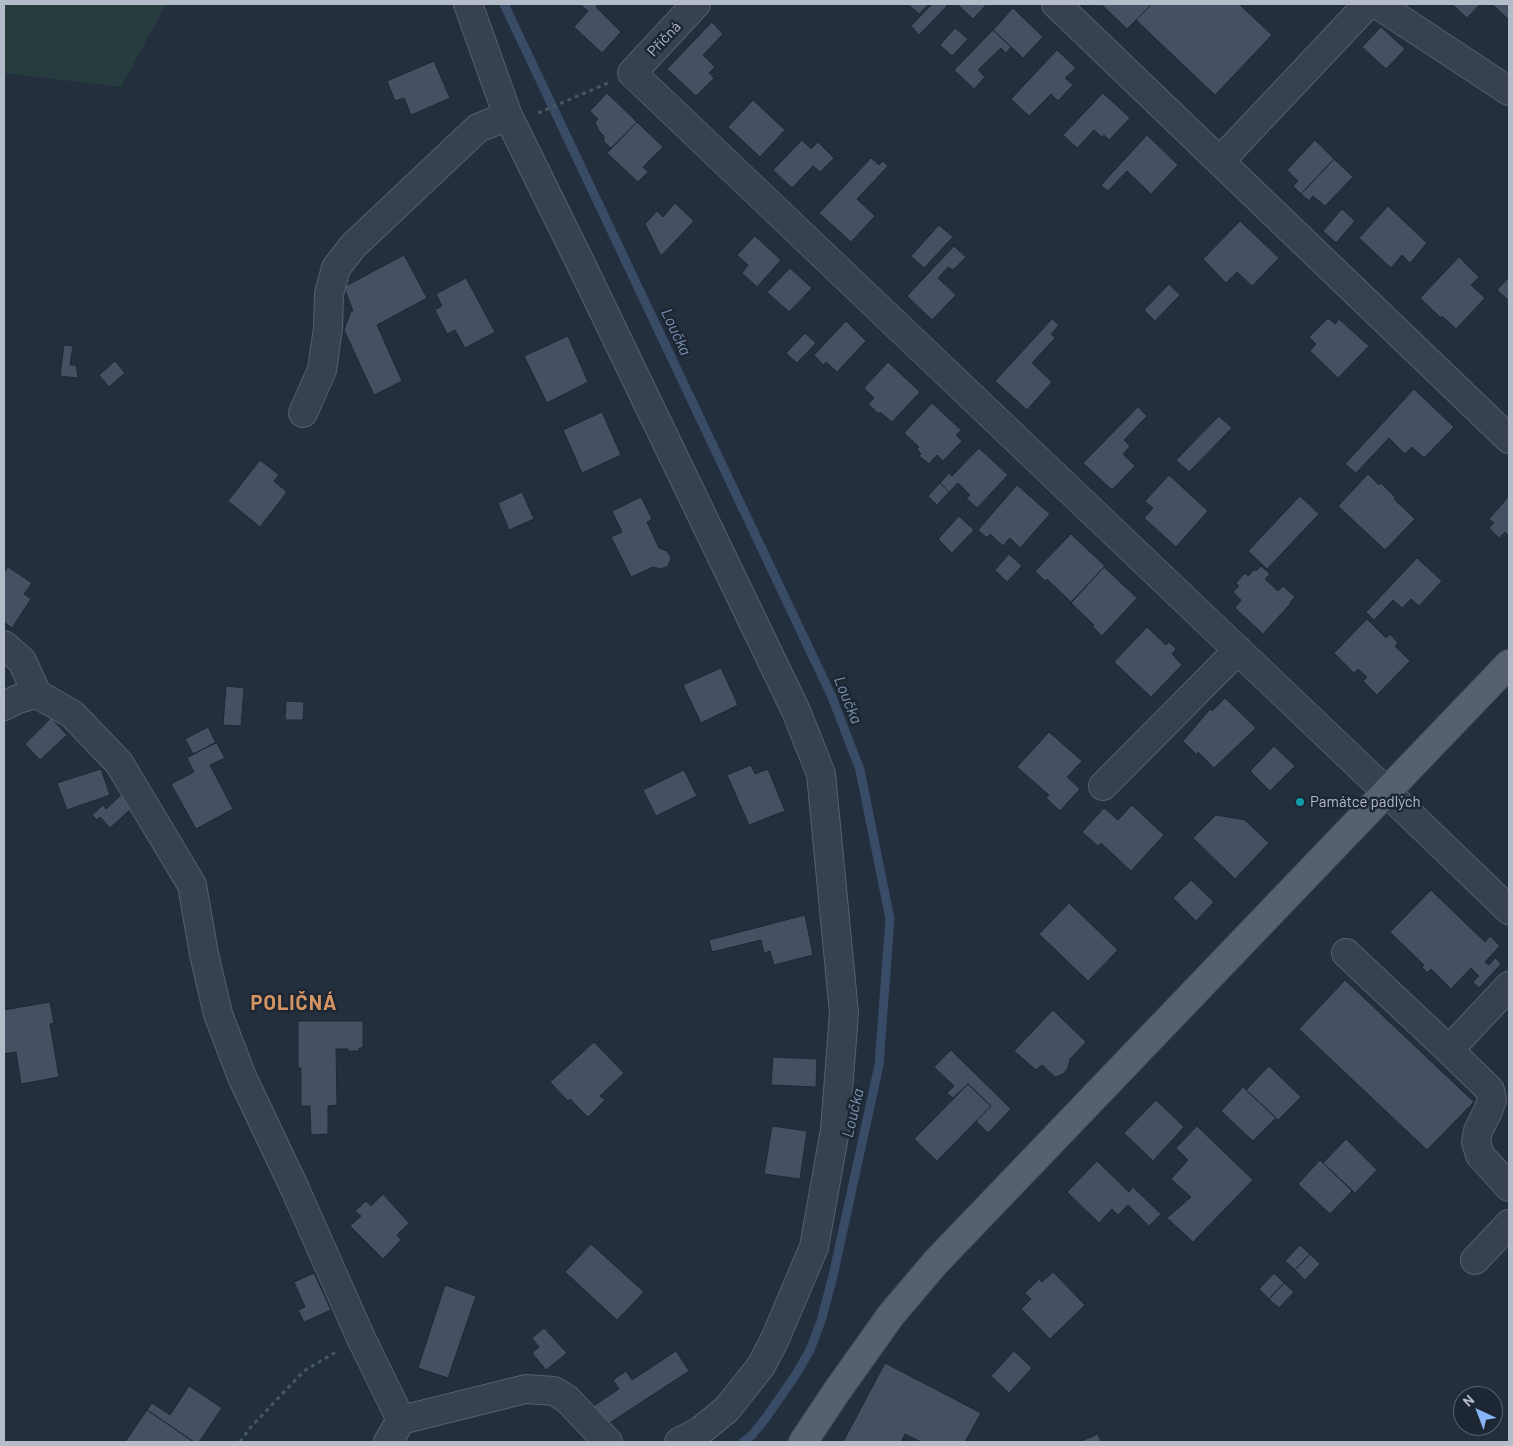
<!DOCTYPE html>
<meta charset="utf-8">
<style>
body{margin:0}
#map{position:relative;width:1513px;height:1446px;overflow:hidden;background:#242f3e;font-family:Barlow,sans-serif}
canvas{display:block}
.frame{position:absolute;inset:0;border:5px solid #b4bcc9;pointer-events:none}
.north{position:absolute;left:1453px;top:1386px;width:50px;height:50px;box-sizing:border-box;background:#1d2633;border:1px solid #59626f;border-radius:50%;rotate:317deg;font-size:14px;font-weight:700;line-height:20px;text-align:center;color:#b4bcc9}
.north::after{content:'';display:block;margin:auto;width:18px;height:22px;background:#8ab4f8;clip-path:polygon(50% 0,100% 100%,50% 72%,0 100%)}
</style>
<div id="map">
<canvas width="1513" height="1446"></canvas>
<div class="frame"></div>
<div class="north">N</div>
</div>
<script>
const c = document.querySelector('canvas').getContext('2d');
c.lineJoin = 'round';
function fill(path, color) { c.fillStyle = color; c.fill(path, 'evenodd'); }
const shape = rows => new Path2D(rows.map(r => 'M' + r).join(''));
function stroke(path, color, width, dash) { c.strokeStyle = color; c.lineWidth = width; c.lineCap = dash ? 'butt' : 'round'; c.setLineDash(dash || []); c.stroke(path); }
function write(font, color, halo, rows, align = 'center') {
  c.font = font + ' Barlow,sans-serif'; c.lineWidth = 5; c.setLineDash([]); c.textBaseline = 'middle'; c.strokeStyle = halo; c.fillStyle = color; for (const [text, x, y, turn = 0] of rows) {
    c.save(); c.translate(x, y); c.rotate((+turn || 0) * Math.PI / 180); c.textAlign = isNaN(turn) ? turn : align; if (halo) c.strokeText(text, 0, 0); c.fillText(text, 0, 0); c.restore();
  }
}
fill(shape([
 [4,4,166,4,121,87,4,73]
]), '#263c3f');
stroke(shape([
 [504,4,832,697,860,770,890,919,879,1065,833,1276,821,1321,810,1350,795,1376,765,1419,752,1435,743,1442]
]), '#394c67', 9);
const building = shape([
 [580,4,599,4,596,7,621,32,602,53,574,27,588,11,580,4],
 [908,4,929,4,919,14,908,4],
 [932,4,949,4,919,35,911,26,932,4],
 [957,4,987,4,973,19,957,4],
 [1101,4,1152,4,1127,29,1101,4],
 [1152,4,1239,4,1272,35,1215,95,1136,20,1152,4],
 [1452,4,1480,4,1467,18,1452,4],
 [1492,4,1509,4,1509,20,1492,4],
 [1013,8,1043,37,1023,58,993,30,1013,8],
 [712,22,723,34,703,55,715,67,709,73,714,78,696,96,667,69,712,22],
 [1381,27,1405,49,1386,69,1362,47,1381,27],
 [955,28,968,39,952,56,940,45,955,28],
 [993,30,1011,47,1006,53,1001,48,978,70,985,77,974,89,954,70,993,30],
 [1057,50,1076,68,1065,78,1073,85,1058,101,1051,94,1029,116,1011,99,1057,50],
 [434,61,450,98,411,115,404,98,395,101,387,81,434,61],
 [607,93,637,122,611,148,604,142,604,136,599,131,595,122,598,119,590,111,607,93],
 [1103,93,1130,118,1109,140,1104,135,1102,137,1094,130,1077,148,1063,135,1103,93],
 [753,100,785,130,760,157,728,127,753,100],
 [637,122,663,147,643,167,648,172,638,182,607,153,637,122],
 [1147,135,1178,165,1151,194,1127,171,1108,191,1101,185,1147,135],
 [802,140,811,149,818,142,834,158,820,172,813,166,792,188,773,170,802,140],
 [1315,140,1334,159,1301,194,1293,186,1298,181,1287,170,1315,140],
 [871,158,879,165,883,161,888,166,857,199,875,216,851,242,819,213,871,158],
 [1334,159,1353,177,1325,206,1313,196,1309,201,1301,194,1334,159],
 [675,203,694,221,661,256,645,224,657,211,663,217,675,203],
 [1388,206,1427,243,1410,263,1402,255,1391,268,1359,238,1388,206],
 [1342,209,1355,221,1336,243,1323,231,1342,209],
 [1240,221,1279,258,1252,286,1237,272,1226,283,1203,259,1240,221],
 [939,225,953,237,924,268,911,256,939,225],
 [755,236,781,260,757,287,742,273,748,265,737,255,755,236],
 [954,246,966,257,953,270,948,267,938,278,956,295,932,320,907,296,954,246],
 [404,255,427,298,377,325,402,381,374,395,344,330,351,311,353,311,344,287,404,255],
 [1459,257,1479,277,1471,285,1485,298,1456,329,1442,316,1441,318,1420,298,1459,257],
 [790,268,812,288,789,312,767,292,790,268],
 [1509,277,1509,301,1497,290,1509,277],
 [466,278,495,332,465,348,455,330,447,334,435,310,442,306,436,294,466,278],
 [1169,284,1180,295,1155,321,1144,310,1169,284],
 [1328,318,1335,324,1339,319,1369,346,1338,378,1310,351,1316,344,1309,337,1328,318],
 [1052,319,1059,325,1051,334,1055,338,1032,363,1052,382,1027,410,995,381,1052,319],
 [846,321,866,341,837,372,826,362,823,365,814,355,846,321],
 [805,333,816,343,797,363,786,353,805,333],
 [568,336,588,382,547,403,524,356,568,336],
 [64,345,73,346,70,365,76,365,78,378,60,376,64,345],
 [115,361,125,373,109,387,99,375,115,361],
 [888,362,920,392,892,422,880,412,879,414,868,404,874,398,864,388,888,362],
 [1414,389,1454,427,1424,458,1412,447,1405,454,1389,438,1356,473,1345,464,1414,389],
 [932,403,961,430,956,435,962,441,943,461,937,455,929,464,919,456,921,454,917,449,919,447,904,433,932,403],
 [1138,407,1147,416,1124,440,1130,446,1123,454,1135,466,1112,490,1083,463,1138,407],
 [602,412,621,455,582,473,563,430,602,412],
 [1219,416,1232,428,1189,472,1176,460,1219,416],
 [979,448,1008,475,977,508,966,498,970,495,958,483,949,492,940,483,949,473,952,476,979,448],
 [260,460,279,475,274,481,287,492,260,527,228,501,260,460],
 [1368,474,1379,485,1381,483,1396,498,1394,499,1415,519,1385,550,1338,506,1368,474],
 [1169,475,1208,511,1176,547,1144,518,1153,508,1145,501,1169,475],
 [940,483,949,492,937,505,928,496,940,483],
 [1017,485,1050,514,1020,548,1010,538,1003,546,990,534,987,538,978,530,1017,485],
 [522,492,534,519,509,530,498,503,522,492],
 [1300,496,1319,514,1267,569,1248,551,1300,496],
 [1509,496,1509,536,1505,532,1499,538,1489,528,1494,523,1489,519,1509,496],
 [641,497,652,519,647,522,659,548,667,551,671,558,668,566,661,569,653,567,631,577,611,537,622,532,612,511,641,497],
 [959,516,974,530,952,553,938,539,959,516],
 [1071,534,1105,566,1071,602,1047,579,1045,581,1035,571,1071,534],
 [1009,554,1022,566,1007,582,995,570,1009,554],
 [1417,558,1442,581,1419,606,1411,599,1402,608,1393,600,1374,620,1366,612,1417,558],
 [1261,566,1270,574,1265,579,1278,591,1283,586,1295,597,1290,602,1291,603,1263,634,1235,608,1241,600,1233,592,1239,586,1236,583,1245,573,1248,576,1255,569,1256,571,1261,566],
 [8,567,32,583,24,594,31,599,12,628,4,622,4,573,8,567],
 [1104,567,1137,598,1102,636,1092,626,1094,625,1071,603,1104,567],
 [1367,619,1386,638,1390,634,1398,643,1395,646,1410,661,1377,695,1363,681,1367,677,1358,669,1354,673,1334,653,1367,619],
 [1147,627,1166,645,1169,642,1176,649,1172,654,1182,665,1151,697,1114,662,1147,627],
 [721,668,738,705,701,723,683,685,721,668],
 [226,686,244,688,241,726,223,725,226,686],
 [1225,698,1256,728,1214,768,1198,752,1197,755,1183,741,1210,709,1212,711,1225,698],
 [286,701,304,702,303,720,285,720,286,701],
 [51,718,67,735,40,760,25,744,51,718],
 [208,727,216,743,193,754,185,739,208,727],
 [1049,732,1082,761,1067,777,1080,789,1060,811,1046,798,1049,795,1017,767,1049,732],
 [216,742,225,758,210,765,233,809,196,829,171,784,194,772,187,758,216,742],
 [1274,746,1295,766,1270,791,1250,771,1274,746],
 [751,765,755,774,768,769,785,811,749,825,727,775,751,765],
 [101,769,110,795,67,810,57,783,101,769],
 [684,770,697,796,656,816,643,790,684,770],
 [121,795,132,808,110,828,100,817,97,820,92,815,103,805,106,809,121,795],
 [1132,805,1164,835,1131,871,1101,843,1098,846,1082,832,1104,808,1118,820,1132,805],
 [1216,815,1245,820,1269,843,1235,879,1193,838,1216,815],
 [1191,880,1214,902,1196,921,1173,898,1191,880],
 [1431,890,1485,942,1490,936,1500,946,1485,962,1489,965,1495,958,1501,964,1479,988,1473,982,1479,976,1471,968,1451,989,1431,969,1427,973,1422,967,1424,965,1390,932,1431,890],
 [1069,903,1118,950,1088,981,1039,934,1069,903],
 [805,915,813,955,774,965,770,951,764,953,761,940,712,952,709,940,805,915],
 [1345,980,1474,1102,1427,1150,1299,1029,1345,980],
 [50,1002,54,1023,50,1024,59,1077,21,1084,16,1052,4,1054,4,1010,50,1002],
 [1053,1010,1086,1042,1070,1059,1068,1068,1063,1074,1055,1077,1042,1065,1036,1070,1014,1051,1053,1010],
 [298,1021,363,1021,363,1048,359,1048,359,1051,348,1051,348,1049,336,1049,337,1105,328,1106,328,1134,311,1135,310,1106,301,1106,301,1068,298,1068,298,1021],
 [594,1042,624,1073,600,1096,605,1100,588,1117,570,1099,568,1101,550,1082,594,1042],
 [951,1050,1011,1109,988,1133,976,1121,991,1106,968,1084,953,1098,947,1093,954,1086,934,1067,951,1050],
 [773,1057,817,1059,816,1087,771,1085,773,1057],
 [1269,1066,1301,1097,1278,1120,1246,1090,1269,1066],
 [968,1084,991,1106,937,1161,914,1139,968,1084],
 [1243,1087,1276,1118,1253,1141,1221,1111,1243,1087],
 [1156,1100,1184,1127,1153,1161,1124,1133,1156,1100],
 [772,1126,807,1131,800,1179,764,1174,772,1126],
 [1197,1126,1253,1180,1193,1242,1167,1218,1191,1197,1171,1179,1188,1160,1176,1148,1197,1126],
 [1346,1139,1377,1170,1355,1193,1323,1163,1346,1139],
 [1320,1160,1352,1191,1330,1214,1298,1184,1320,1160],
 [1097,1161,1129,1192,1133,1187,1161,1214,1149,1226,1128,1205,1118,1215,1112,1209,1099,1223,1067,1192,1097,1161],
 [383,1194,409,1223,397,1235,401,1240,383,1259,350,1226,361,1216,355,1211,366,1201,371,1206,383,1194],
 [591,1244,644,1292,617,1320,565,1272,591,1244],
 [1300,1245,1310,1254,1295,1270,1285,1261,1300,1245],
 [1310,1254,1320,1264,1305,1280,1295,1270,1310,1254],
 [1053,1272,1085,1305,1050,1339,1021,1309,1031,1299,1025,1293,1039,1279,1042,1282,1053,1272],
 [314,1273,331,1310,304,1322,298,1310,305,1307,294,1282,314,1273],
 [1274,1273,1284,1283,1269,1299,1259,1289,1274,1273],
 [1284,1283,1294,1292,1279,1308,1269,1299,1284,1283],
 [445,1285,476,1296,448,1378,418,1368,445,1285],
 [544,1328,567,1353,546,1370,532,1353,539,1347,532,1338,544,1328],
 [676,1351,689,1371,605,1426,592,1407,619,1389,613,1380,626,1371,632,1380,676,1351],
 [1014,1351,1032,1368,1009,1393,991,1376,1014,1351],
 [885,1363,981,1413,965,1442,921,1442,905,1434,901,1442,843,1442,885,1363],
 [189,1386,222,1408,199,1442,194,1442,147,1410,152,1403,170,1415,189,1386],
 [147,1410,194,1442,125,1442,147,1410],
 [1098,1434,1101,1442,1079,1442,1098,1434]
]);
fill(building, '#455162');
stroke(building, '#1f2835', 1);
const minor = shape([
 [468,4,508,116,579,260,796,711,821,774,844,1013,835,1130,814,1247,775,1339,761,1366,727,1409,700,1431,679,1442],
 [696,4,632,73,1372,778,1509,910],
 [1056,4,1509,439],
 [1377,4,1509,91],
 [1220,161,1368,4],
 [303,413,322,370,328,328,329,294,336,268,353,246,478,128,508,116],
 [4,645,22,661,37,694],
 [4,706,18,699,37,694,72,714,119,763,192,885,204,954,218,1014,242,1077,295,1189,361,1338,401,1420],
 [1103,786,1238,650],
 [1346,953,1449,1050,1509,986],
 [1449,1050,1490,1090,1492,1099,1488,1111,1478,1131,1476,1142,1480,1155,1509,1187],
 [1475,1260,1509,1224],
 [388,1442,401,1420,526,1389,554,1391,567,1399,608,1442]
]);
const major = shape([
 [803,1442,837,1391,891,1315,936,1262,1509,664]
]);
stroke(minor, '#565f6c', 30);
stroke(major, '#414a57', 30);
stroke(shape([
 [538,113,608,83],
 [240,1442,249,1429,304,1371,336,1352]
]), '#44595c', 3, [4, 4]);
stroke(minor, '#38414e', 28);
stroke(major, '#56606e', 28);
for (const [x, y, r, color] of [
 [1300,802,5,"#0f9aa8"]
]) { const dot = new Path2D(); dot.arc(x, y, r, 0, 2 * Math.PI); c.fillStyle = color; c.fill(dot); stroke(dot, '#1d2633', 2); }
write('15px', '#b4bcc9', '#1d2633', [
 ["Příčná",664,39,-47]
]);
write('15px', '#b4bcc9', '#1d2633', [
 ["Památce padlých",1310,802]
], 'left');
write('italic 16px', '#7c92b1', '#1d2633', [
 ["Loučka",676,332,65],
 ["Loučka",848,700,68],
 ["Loučka",853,1113,-77]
]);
c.letterSpacing = '1px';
write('bold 20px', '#d59563', '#1d2633', [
 ["POLIČNÁ",294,1003]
]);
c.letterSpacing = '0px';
</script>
